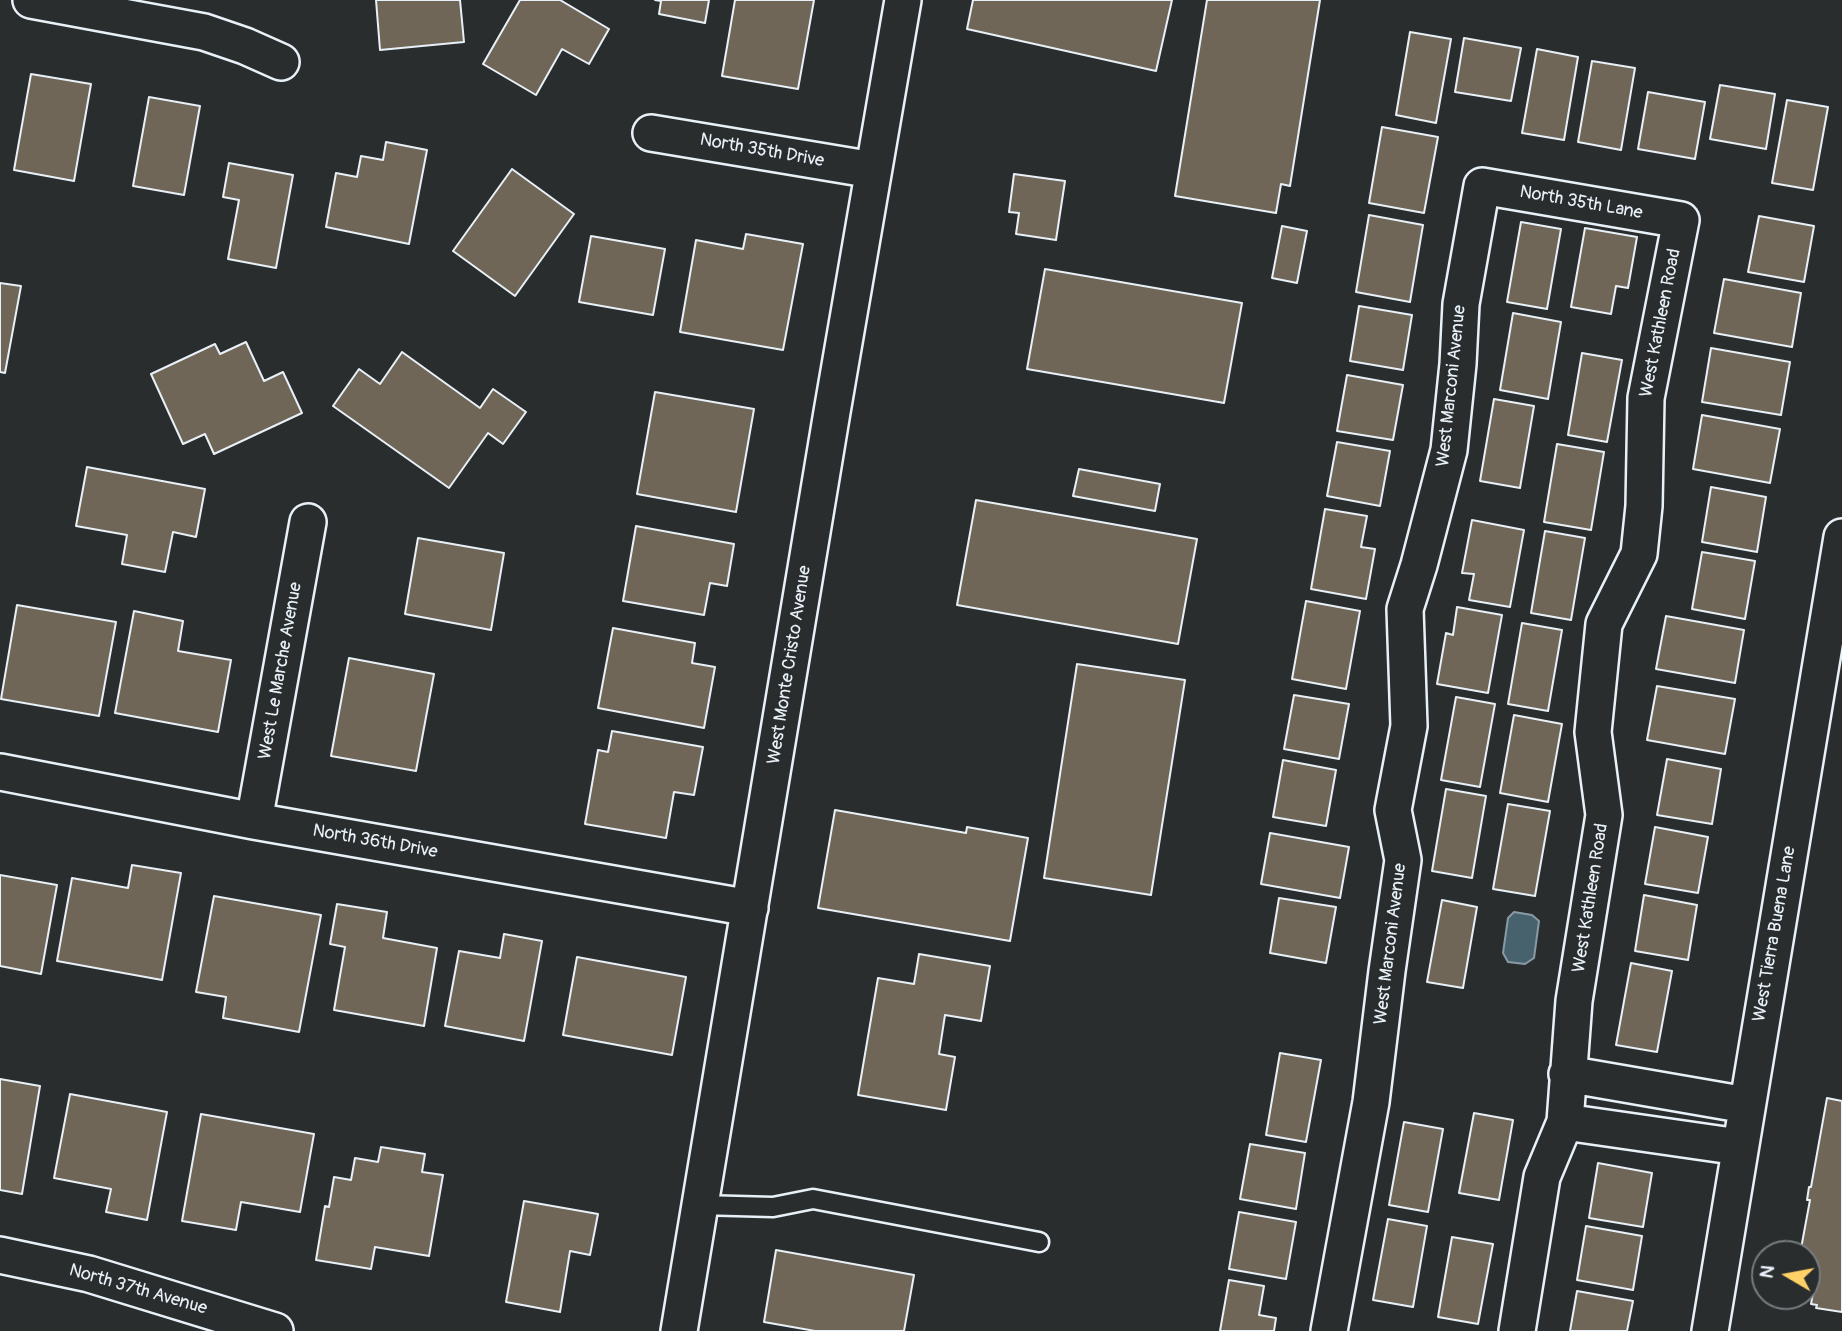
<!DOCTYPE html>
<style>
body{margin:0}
#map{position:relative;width:1842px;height:1331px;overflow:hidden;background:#2a2d2e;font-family:Pangolin,sans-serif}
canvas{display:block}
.north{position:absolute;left:1751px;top:1240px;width:70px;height:70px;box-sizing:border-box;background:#2a2d2e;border:2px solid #767b7f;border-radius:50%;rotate:280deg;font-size:19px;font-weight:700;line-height:28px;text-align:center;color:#e8f1f8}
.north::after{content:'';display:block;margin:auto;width:24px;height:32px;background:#ffd166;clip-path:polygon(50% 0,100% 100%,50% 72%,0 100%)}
</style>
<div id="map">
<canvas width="1842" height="1331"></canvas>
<div class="north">N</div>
</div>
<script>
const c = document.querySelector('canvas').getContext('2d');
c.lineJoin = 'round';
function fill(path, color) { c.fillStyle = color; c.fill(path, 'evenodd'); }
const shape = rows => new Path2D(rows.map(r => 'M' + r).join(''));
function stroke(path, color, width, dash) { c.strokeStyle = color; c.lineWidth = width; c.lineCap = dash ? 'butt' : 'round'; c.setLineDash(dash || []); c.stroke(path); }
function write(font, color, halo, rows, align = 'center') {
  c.font = font + ' Pangolin,sans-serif'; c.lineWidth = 5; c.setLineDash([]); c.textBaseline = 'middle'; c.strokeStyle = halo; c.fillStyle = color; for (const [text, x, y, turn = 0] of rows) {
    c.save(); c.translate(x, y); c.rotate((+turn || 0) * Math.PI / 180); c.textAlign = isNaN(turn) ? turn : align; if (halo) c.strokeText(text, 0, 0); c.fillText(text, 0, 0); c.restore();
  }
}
const water = shape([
 [1514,912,1532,915,1539,921,1534,958,1525,964,1508,962,1503,953,1508,918,1514,912]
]);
fill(water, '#48626d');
stroke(water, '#889ba5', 2);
const building = shape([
 [376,0,460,0,464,42,380,50,376,0],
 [520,0,560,0,609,29,589,64,562,49,536,95,483,64,520,0],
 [655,0,709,0,705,23,659,14,661,1,655,0],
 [735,0,814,0,798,89,722,76,735,0],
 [973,0,1172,0,1156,71,967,29,973,0],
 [1207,0,1320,0,1290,186,1281,184,1276,213,1175,196,1207,0],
 [1410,32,1451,39,1436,123,1396,115,1410,32],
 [1464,38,1521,48,1511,101,1455,92,1464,38],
 [1537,49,1578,57,1564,140,1522,133,1537,49],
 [1592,61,1635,68,1621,150,1578,142,1592,61],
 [31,74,91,84,74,181,14,170,31,74],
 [1720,85,1775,94,1766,149,1710,139,1720,85],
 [1648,92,1705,102,1695,159,1638,149,1648,92],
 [149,97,200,106,184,195,133,186,149,97],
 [1787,100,1828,107,1813,190,1772,183,1787,100],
 [1382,127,1438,137,1424,213,1369,203,1382,127],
 [386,142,427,150,409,244,326,227,336,173,357,177,361,156,383,160,386,142],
 [229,163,293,175,276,268,228,259,239,200,223,197,229,163],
 [512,169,574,214,515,296,453,251,512,169],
 [1014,174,1065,181,1056,240,1016,234,1019,213,1009,212,1014,174],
 [1369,215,1423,225,1410,302,1356,292,1369,215],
 [1759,216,1814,226,1804,282,1748,272,1759,216],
 [1521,222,1561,229,1547,309,1507,302,1521,222],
 [1282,226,1307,231,1297,283,1272,278,1282,226],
 [1585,228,1637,237,1628,288,1616,286,1611,314,1571,307,1585,228],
 [746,234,803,244,783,350,680,332,696,240,743,249,746,234],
 [591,236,665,249,653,315,579,302,591,236],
 [1045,269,1242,303,1224,403,1027,369,1045,269],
 [1724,279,1801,293,1792,347,1714,333,1724,279],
 [0,283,21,286,5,373,0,372,0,283],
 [1359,306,1412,315,1403,370,1350,361,1359,306],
 [1513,313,1561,322,1548,399,1500,390,1513,313],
 [246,342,264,381,283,372,302,413,214,454,205,434,183,444,151,374,215,344,220,354,246,342],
 [1711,348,1790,362,1781,415,1702,402,1711,348],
 [402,352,480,408,493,389,526,412,503,444,488,433,449,488,333,406,359,369,380,384,402,352],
 [1582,353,1622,360,1607,442,1568,435,1582,353],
 [1347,375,1403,385,1393,440,1337,431,1347,375],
 [655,392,754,409,736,512,637,494,655,392],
 [1494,399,1534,406,1520,488,1480,481,1494,399],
 [1702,415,1780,429,1770,483,1693,469,1702,415],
 [1337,442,1390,451,1380,506,1327,496,1337,442],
 [1557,444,1604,452,1591,530,1544,522,1557,444],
 [87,467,205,489,196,537,173,532,165,572,122,564,127,535,76,526,87,467],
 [1079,469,1160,484,1155,511,1073,496,1079,469],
 [1711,487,1766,497,1757,552,1702,542,1711,487],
 [976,500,1197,539,1178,644,957,605,976,500],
 [1325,509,1367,516,1361,547,1375,549,1366,599,1311,589,1325,509],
 [1472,520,1524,530,1510,607,1469,600,1474,574,1462,573,1472,520],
 [636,526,734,544,727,586,710,583,704,615,623,601,636,526],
 [1545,531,1585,538,1571,620,1531,613,1545,531],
 [418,538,504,553,491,630,405,614,418,538],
 [1702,552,1755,561,1745,619,1692,609,1702,552],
 [1306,601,1360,611,1346,689,1292,679,1306,601],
 [17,605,116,622,99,716,1,699,17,605],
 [1457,607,1502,615,1488,693,1437,684,1446,633,1453,635,1457,607],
 [134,611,183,621,178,651,231,660,218,732,115,713,134,611],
 [1666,616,1744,630,1735,683,1656,669,1666,616],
 [1522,623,1562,630,1548,711,1508,704,1522,623],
 [613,628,695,643,692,663,715,667,704,728,598,708,613,628],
 [349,658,434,674,416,771,331,756,349,658],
 [1077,664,1185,680,1151,895,1044,878,1077,664],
 [1657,686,1735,699,1725,754,1647,740,1657,686],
 [1294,695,1349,704,1339,759,1284,749,1294,695],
 [1456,697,1495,704,1480,787,1441,780,1456,697],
 [1514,715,1562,724,1548,802,1500,793,1514,715],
 [612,731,703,747,694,795,674,792,666,838,585,824,598,750,608,752,612,731],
 [1667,759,1721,769,1712,824,1657,815,1667,759],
 [1283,760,1336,770,1326,826,1273,817,1283,760],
 [1446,789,1486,796,1472,878,1432,871,1446,789],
 [1508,804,1550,811,1535,896,1493,889,1508,804],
 [835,810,966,833,967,827,1028,838,1010,941,818,908,835,810],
 [1655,827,1708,837,1698,893,1645,884,1655,827],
 [1270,833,1349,847,1340,898,1261,884,1270,833],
 [132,865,181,873,162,980,57,961,72,878,128,888,132,865],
 [0,875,57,885,41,974,0,966,0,875],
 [1644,895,1697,905,1688,960,1635,951,1644,895],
 [214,896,321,915,299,1032,223,1018,226,997,196,992,214,896],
 [1279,898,1336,907,1326,963,1270,953,1279,898],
 [1442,900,1477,907,1463,988,1427,982,1442,900],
 [337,904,387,912,383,938,437,948,424,1026,334,1010,345,947,330,944,337,904],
 [504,934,542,941,524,1041,445,1026,459,951,500,958,504,934],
 [919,954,990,966,981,1021,945,1015,939,1054,955,1057,946,1110,858,1095,878,978,914,984,919,954],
 [577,957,686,977,672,1055,563,1035,577,957],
 [1631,963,1672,971,1657,1052,1616,1045,1631,963],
 [1280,1053,1321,1060,1306,1142,1266,1135,1280,1053],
 [0,1079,40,1086,22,1194,0,1190,0,1079],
 [70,1094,167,1112,147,1220,106,1212,111,1189,54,1178,70,1094],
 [1827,1098,1842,1101,1842,1312,1816,1308,1817,1305,1811,1304,1813,1293,1807,1292,1807,1254,1800,1254,1810,1200,1807,1200,1809,1187,1811,1187,1827,1098],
 [1474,1113,1513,1120,1499,1200,1459,1193,1474,1113],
 [201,1114,314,1134,300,1212,241,1202,236,1230,182,1221,201,1114],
 [1404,1122,1443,1129,1428,1212,1389,1205,1404,1122],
 [1250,1144,1305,1153,1296,1209,1240,1199,1250,1144],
 [381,1147,425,1154,422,1172,443,1175,429,1256,375,1247,371,1269,316,1260,325,1206,329,1207,334,1177,351,1180,355,1158,378,1162,381,1147],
 [1598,1163,1652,1173,1643,1227,1589,1218,1598,1163],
 [524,1201,598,1214,590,1255,570,1251,560,1312,506,1302,524,1201],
 [1239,1212,1296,1222,1286,1279,1229,1269,1239,1212],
 [1388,1219,1427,1226,1413,1307,1373,1300,1388,1219],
 [1586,1226,1642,1236,1633,1290,1577,1280,1586,1226],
 [1452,1237,1493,1244,1478,1324,1438,1317,1452,1237],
 [776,1250,914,1275,904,1331,815,1331,764,1322,776,1250],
 [1229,1280,1264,1286,1259,1315,1276,1318,1274,1331,1220,1331,1229,1280],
 [1577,1291,1633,1301,1627,1331,1570,1331,1577,1291]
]);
fill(building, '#706657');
stroke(building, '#e8f1f8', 2);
const lane = shape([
 [700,1205,773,1207,813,1199,1039,1242]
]);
const street = shape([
 [31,0,204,32,245,46,281,62],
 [651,133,873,170],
 [0,772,254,821,750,908],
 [254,821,308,522],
 [1567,1074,1746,1105],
 [1565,1122,1739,1147],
 [0,1255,89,1274,275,1331],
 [679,1331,832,412,903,0],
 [1329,1331,1371,1102,1387,971,1403,860,1393,810,1409,726,1405,609,1419,565,1449,450,1458,364,1461,304,1482,186,1681,220,1646,398,1644,506,1639,554,1604,624,1593,732,1604,815,1574,1001,1565,1122,1542,1177,1517,1331],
 [1710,1331,1842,537]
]);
stroke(lane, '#e8f1f8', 23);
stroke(street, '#e8f1f8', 40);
stroke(lane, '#2a2d2e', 18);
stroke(street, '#2a2d2e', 35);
write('18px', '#e8f1f8', '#2a2d2e', [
 ["North 35th Drive",762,151,10],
 ["North 35th Lane",1581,203,10],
 ["West Kathleen Road",1661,323,-79],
 ["West Marconi Avenue",1452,386,-84],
 ["West Monte Cristo Avenue",790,665,-81],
 ["West Le Marche Avenue",281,671,-80],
 ["North 36th Drive",375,842,10],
 ["West Kathleen Road",1591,898,-81],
 ["West Tierra Buena Lane",1775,934,-80],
 ["West Marconi Avenue",1391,944,-83],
 ["North 37th Avenue",138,1290,16]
]);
</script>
